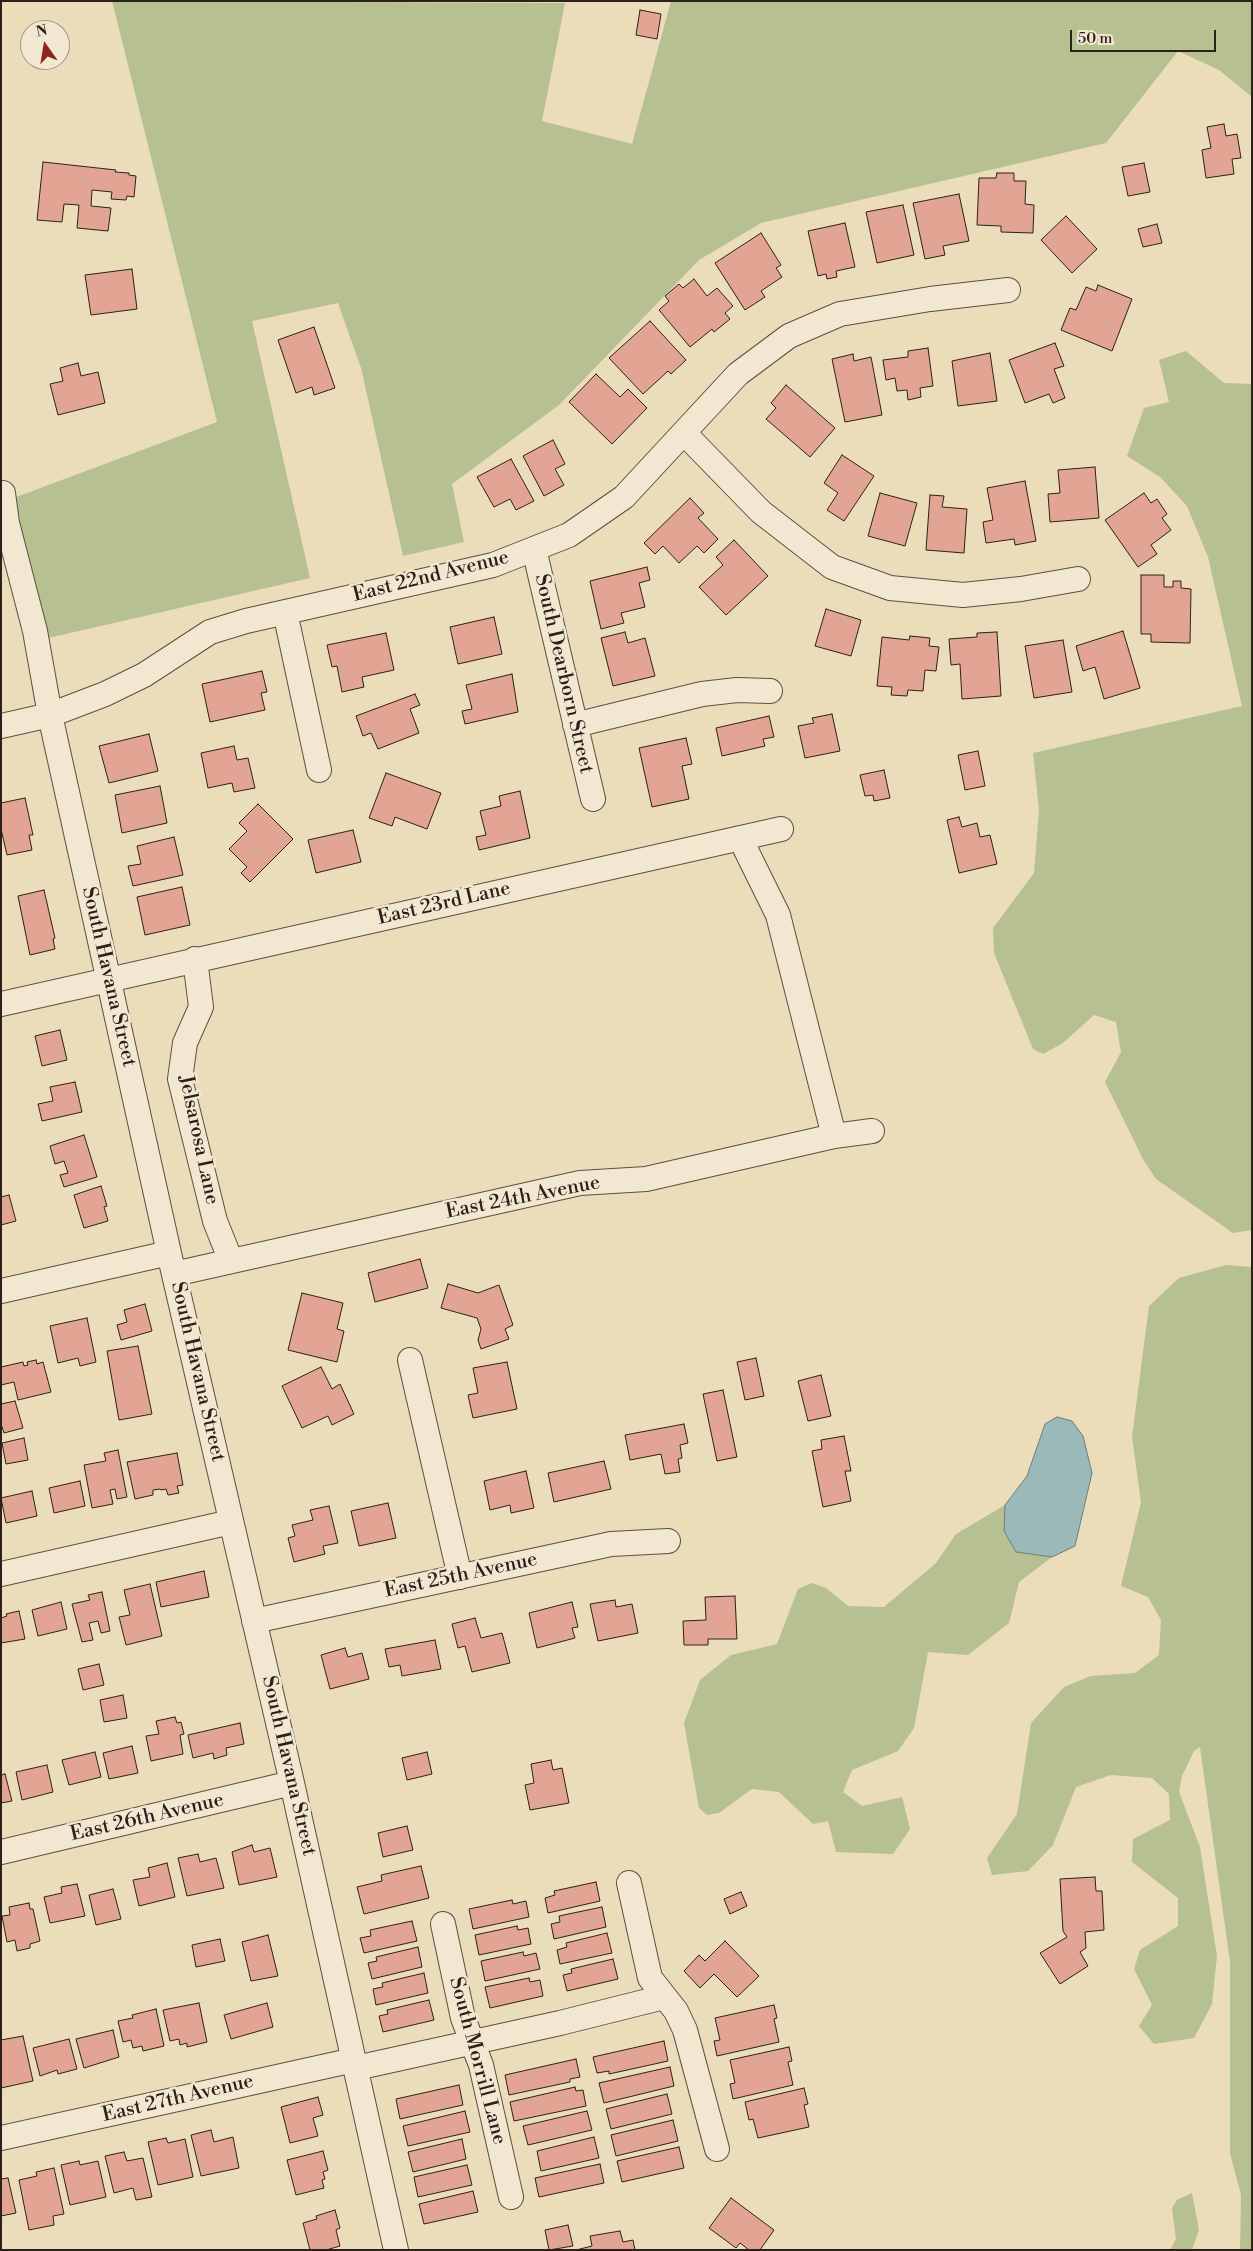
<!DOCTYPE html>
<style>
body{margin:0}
#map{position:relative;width:1253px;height:2251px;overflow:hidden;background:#ebdcba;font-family:"Libre Bodoni",serif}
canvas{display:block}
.frame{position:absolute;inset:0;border:2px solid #2c201b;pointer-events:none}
.north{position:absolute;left:20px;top:20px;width:50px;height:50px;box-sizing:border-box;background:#f2e8d2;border:1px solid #a39889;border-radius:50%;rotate:347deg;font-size:14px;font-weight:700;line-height:20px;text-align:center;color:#2c201b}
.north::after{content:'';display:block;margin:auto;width:18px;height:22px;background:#8f2418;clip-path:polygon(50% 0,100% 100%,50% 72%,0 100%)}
.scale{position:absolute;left:1070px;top:30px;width:146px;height:22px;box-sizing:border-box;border:2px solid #2c201b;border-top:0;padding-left:6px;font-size:15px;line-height:18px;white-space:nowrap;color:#2c201b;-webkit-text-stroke:4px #f2e8d2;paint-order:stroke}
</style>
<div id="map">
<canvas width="1253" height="2251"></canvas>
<div class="frame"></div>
<div class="north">N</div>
<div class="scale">50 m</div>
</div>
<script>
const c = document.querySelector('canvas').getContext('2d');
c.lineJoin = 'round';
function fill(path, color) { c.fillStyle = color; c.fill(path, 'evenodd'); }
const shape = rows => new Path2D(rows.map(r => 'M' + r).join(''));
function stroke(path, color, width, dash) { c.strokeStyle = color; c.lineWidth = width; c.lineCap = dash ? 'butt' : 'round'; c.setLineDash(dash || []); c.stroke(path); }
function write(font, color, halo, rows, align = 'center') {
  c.font = font + ' "Libre Bodoni",serif'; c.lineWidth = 5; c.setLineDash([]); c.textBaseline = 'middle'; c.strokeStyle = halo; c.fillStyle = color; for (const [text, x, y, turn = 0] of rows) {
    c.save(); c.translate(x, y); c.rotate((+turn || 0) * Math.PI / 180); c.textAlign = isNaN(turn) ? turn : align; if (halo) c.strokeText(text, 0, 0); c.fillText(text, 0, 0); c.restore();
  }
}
fill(shape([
 [112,1,565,3,542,121,632,144,671,1,1252,1,1252,97,1219,70,1178,51,1106,143,761,223,699,260,559,405,452,484,464,542,403,556,361,368,338,303,252,321,310,578,44,639,11,499,217,422],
 [1186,351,1224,383,1252,384,1252,1230,1233,1233,1156,1179,1144,1161,1105,1082,1121,1052,1116,1022,1094,1015,1063,1043,1043,1054,1033,1049,994,953,993,928,1034,873,1039,810,1033,753,1242,706,1208,557,1187,506,1160,477,1127,456,1144,408,1169,402,1159,360],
 [1226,1265,1252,1267,1252,2250,1240,2250,1241,2195,1230,2153,1230,1962,1200,1747,1194,1751,1182,1776,1179,1792,1200,1847,1217,1956,1212,2004,1194,2038,1154,2044,1139,2026,1152,2005,1134,1969,1140,1950,1178,1926,1178,1898,1132,1862,1133,1839,1170,1820,1169,1794,1152,1778,1111,1775,1076,1787,1053,1845,1028,1871,992,1875,987,1858,1017,1814,1031,1723,1064,1687,1091,1676,1135,1673,1159,1655,1161,1620,1148,1597,1121,1586,1141,1502,1132,1437,1149,1306,1179,1278],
 [1005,1505,1004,1531,1016,1552,1052,1557,1019,1582,1009,1623,968,1655,928,1652,914,1728,898,1751,852,1770,843,1792,862,1806,902,1797,910,1829,893,1854,836,1852,828,1821,813,1824,779,1792,752,1789,719,1813,707,1815,699,1808,684,1723,700,1680,731,1655,777,1644,798,1589,812,1583,826,1588,848,1606,884,1607,936,1563,956,1534],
 [1192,2193,1199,2230,1192,2250,1170,2250,1176,2239,1172,2208,1177,2200]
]), '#b6c091');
const water = shape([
 [1057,1417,1072,1421,1083,1436,1092,1473,1075,1546,1052,1557,1016,1552,1004,1531,1005,1505,1027,1476,1045,1424,1057,1417]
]);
fill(water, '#9cb9ba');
stroke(water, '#6f7c7a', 1);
const building = shape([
 [640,10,661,14,657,39,636,35,640,10],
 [1224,124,1226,136,1237,134,1241,158,1232,159,1234,174,1206,178,1202,150,1211,148,1207,127,1224,124],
 [43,162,116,170,115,172,129,173,129,175,136,176,134,197,127,196,126,200,111,199,112,192,92,190,91,206,111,208,108,231,77,228,79,205,64,204,62,222,37,220,43,162],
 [1144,163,1150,192,1128,196,1122,167,1144,163],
 [997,173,1014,173,1014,181,1026,181,1025,204,1034,205,1033,233,1001,232,1001,226,977,225,979,178,996,178,997,173],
 [959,194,969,241,943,246,945,255,925,259,913,203,959,194],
 [903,205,914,255,877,263,866,212,903,205],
 [1066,216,1097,249,1072,273,1041,240,1066,216],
 [845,223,855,267,836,271,837,277,827,279,826,274,818,276,808,231,845,223],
 [1157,224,1162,243,1143,247,1138,229,1157,224],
 [761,233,781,265,776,268,782,277,761,291,765,297,745,310,715,263,761,233],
 [132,269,137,309,91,315,85,275,132,269],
 [694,279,707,296,717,288,733,306,725,313,730,319,714,332,712,329,690,347,659,310,669,301,665,296,679,284,683,288,694,279],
 [1098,285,1132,299,1112,351,1061,330,1070,308,1076,310,1086,287,1096,291,1098,285],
 [650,321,686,360,671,374,668,371,643,394,609,358,650,321],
 [314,327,335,388,314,395,312,387,296,393,278,340,314,327],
 [1055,343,1064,366,1054,369,1065,398,1053,403,1049,394,1025,403,1009,360,1055,343],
 [928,348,933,386,920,388,921,397,908,400,907,390,897,391,895,378,886,380,883,360,908,357,908,351,928,348],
 [990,353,997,401,958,406,952,361,990,353],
 [853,354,854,361,871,357,882,415,845,422,832,359,853,354],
 [78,363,81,376,98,372,105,403,58,415,50,384,63,381,60,368,78,363],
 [596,374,620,397,628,389,647,408,612,444,569,402,596,374],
 [786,385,835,428,810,457,766,419,776,408,771,403,786,385],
 [553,440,565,464,555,469,564,485,544,496,523,456,553,440],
 [842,455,874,476,844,521,827,510,838,493,824,483,842,455],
 [511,459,534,501,516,510,510,499,494,507,477,477,511,459],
 [1095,467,1099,518,1050,522,1048,494,1060,493,1058,470,1095,467],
 [1025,481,1036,541,1015,545,1014,539,986,543,983,522,993,520,987,488,1025,481],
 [880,493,917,503,905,546,868,536,880,493],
 [1144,493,1151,503,1157,499,1167,514,1162,518,1171,530,1151,545,1157,554,1138,567,1105,520,1144,493],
 [930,495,944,496,942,507,967,509,964,553,926,550,930,495],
 [690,498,704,513,698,518,718,539,704,553,697,546,679,563,663,546,655,554,644,543,690,498],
 [734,540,768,576,726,615,699,587,723,565,716,557,734,540],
 [647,567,650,580,639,583,645,607,621,613,624,623,601,629,590,581,647,567],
 [1141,575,1164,575,1164,587,1173,587,1173,581,1181,581,1181,588,1191,589,1190,643,1151,642,1151,634,1141,634,1141,575],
 [826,609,861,620,851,656,815,646,826,609],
 [494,617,502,654,458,664,450,627,494,617],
 [1123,631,1140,688,1104,699,1095,667,1083,671,1076,646,1123,631],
 [625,632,628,643,645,638,655,676,613,686,601,638,625,632],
 [997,632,1001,696,962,699,960,664,951,665,949,639,977,637,977,633,997,632],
 [386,633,394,670,362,677,364,687,342,692,337,666,332,667,327,645,386,633],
 [910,636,930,638,929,646,939,647,936,671,925,670,923,691,908,690,907,696,891,695,892,687,877,686,882,637,909,640,910,636],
 [1063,640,1072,692,1034,698,1025,646,1063,640],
 [262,671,267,692,261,693,265,710,210,722,202,684,262,671],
 [512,674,518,712,465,724,462,711,472,709,466,685,512,674],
 [415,694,420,705,410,709,419,733,378,749,371,733,363,736,356,716,415,694],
 [832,714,840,751,805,758,798,726,814,723,812,718,832,714],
 [769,716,774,737,763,739,765,746,722,756,716,728,769,716],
 [149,734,158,771,109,783,99,746,149,734],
 [686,738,692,764,682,766,689,799,652,807,639,748,686,738],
 [234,746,237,760,248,758,255,788,234,792,232,783,208,788,201,753,234,746],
 [978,751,985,786,965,790,958,755,978,751],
 [884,770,890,798,874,801,873,795,865,796,860,775,884,770],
 [386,773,441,793,427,829,395,817,392,826,369,818,386,773],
 [160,786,167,823,122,833,115,795,160,786],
 [520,791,530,838,479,850,476,837,486,835,480,811,501,806,499,796,520,791],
 [25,798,33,835,29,835,32,850,7,855,1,829,1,803,25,798],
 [258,804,293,839,250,882,241,873,247,867,229,849,247,831,239,823,258,804],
 [959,817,962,827,977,823,980,837,990,835,997,864,959,873,947,820,959,817],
 [353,830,361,862,316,873,308,840,353,830],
 [174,837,183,875,133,886,128,866,141,864,137,846,174,837],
 [182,887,190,925,145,935,137,897,182,887],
 [44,890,55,938,53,939,55,949,30,955,18,896,44,890],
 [60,1030,67,1060,42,1066,35,1036,60,1030],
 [75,1082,82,1112,42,1121,38,1104,53,1101,50,1087,75,1082],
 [84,1135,97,1177,64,1187,60,1175,68,1173,64,1161,55,1164,50,1146,84,1135],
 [101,1186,107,1206,104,1207,108,1221,84,1228,74,1195,101,1186],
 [9,1195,16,1221,1,1225,1,1197,9,1195],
 [420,1259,428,1288,375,1302,368,1273,420,1259],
 [448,1284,478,1293,499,1285,513,1325,505,1329,509,1339,481,1349,478,1340,481,1329,477,1318,441,1308,448,1284],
 [302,1293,343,1303,337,1329,344,1331,337,1362,288,1350,302,1293],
 [145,1304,152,1331,121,1340,117,1325,127,1322,124,1310,145,1304],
 [87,1318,96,1362,80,1366,78,1358,58,1363,50,1326,87,1318],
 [138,1346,152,1414,119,1420,107,1351,138,1346],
 [756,1358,764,1396,745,1400,737,1362,756,1358],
 [36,1360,37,1364,43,1362,51,1392,18,1400,14,1382,1,1385,1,1367,23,1362,24,1366,28,1365,27,1362,36,1360],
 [507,1362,517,1409,473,1418,468,1395,478,1393,473,1368,507,1362],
 [321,1367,332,1389,340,1384,354,1414,332,1425,328,1416,302,1428,282,1386,321,1367],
 [821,1375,831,1416,808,1421,798,1381,821,1375],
 [723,1390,737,1457,717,1461,703,1394,723,1390],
 [15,1401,23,1428,4,1433,1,1424,1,1404,15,1401],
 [684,1424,688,1443,680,1445,682,1458,678,1459,680,1472,665,1474,661,1454,630,1460,625,1435,684,1424],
 [844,1436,851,1471,845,1471,851,1501,823,1507,812,1451,822,1449,821,1440,844,1436],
 [24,1438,28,1460,6,1464,2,1443,24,1438],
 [118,1450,127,1497,117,1499,115,1489,110,1490,113,1504,92,1508,84,1465,106,1461,104,1453,118,1450],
 [177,1453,183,1485,177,1486,179,1493,168,1495,166,1489,161,1490,160,1489,153,1490,153,1495,135,1499,127,1462,177,1453],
 [604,1461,611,1489,554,1502,548,1473,604,1461],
 [526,1471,534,1508,511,1513,510,1505,490,1510,484,1481,526,1471],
 [80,1481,85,1506,54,1513,49,1488,80,1481],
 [32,1491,37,1516,6,1523,1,1498,32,1491],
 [388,1503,396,1538,359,1546,351,1511,388,1503],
 [329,1506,338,1543,323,1546,325,1554,294,1562,288,1538,295,1536,292,1525,313,1520,310,1510,329,1506],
 [204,1571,209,1597,161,1607,156,1582,204,1571],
 [150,1584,162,1636,126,1645,119,1617,130,1615,124,1590,150,1584],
 [102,1592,110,1631,101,1633,98,1621,89,1623,93,1640,82,1642,72,1604,90,1600,88,1595,102,1592],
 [735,1596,737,1639,708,1639,708,1645,684,1645,683,1621,706,1620,705,1597,735,1596],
 [615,1600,616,1607,632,1604,638,1633,598,1641,590,1604,615,1600],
 [61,1602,67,1629,38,1636,32,1610,61,1602],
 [572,1602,578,1627,572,1628,575,1638,537,1648,529,1613,572,1602],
 [19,1611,25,1639,1,1643,1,1618,7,1616,6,1614,19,1611],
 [475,1618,481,1638,502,1633,510,1663,472,1672,465,1646,458,1648,452,1624,475,1618],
 [435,1640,441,1669,402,1676,400,1665,389,1667,385,1649,435,1640],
 [345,1648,348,1657,362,1653,369,1679,330,1689,321,1655,345,1648],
 [99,1664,104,1685,83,1690,78,1669,99,1664],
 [123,1695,127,1718,104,1722,100,1700,123,1695],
 [175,1717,177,1723,181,1722,184,1734,180,1735,183,1754,151,1761,146,1736,159,1734,156,1721,175,1717],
 [240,1723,244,1744,226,1748,227,1755,214,1759,213,1753,193,1758,188,1735,240,1723],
 [132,1746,138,1773,109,1779,103,1753,132,1746],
 [95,1752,101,1777,69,1785,62,1760,95,1752],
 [427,1752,432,1774,407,1780,402,1758,427,1752],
 [551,1760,553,1770,562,1768,569,1803,530,1810,525,1785,534,1783,531,1764,551,1760],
 [47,1765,53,1792,22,1800,16,1772,47,1765],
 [5,1774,12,1801,1,1803,1,1775,5,1774],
 [407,1826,413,1850,383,1857,378,1833,407,1826],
 [252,1845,254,1852,270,1848,277,1877,239,1885,232,1852,252,1845],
 [198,1854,200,1862,216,1858,224,1888,187,1896,178,1858,198,1854],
 [167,1863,175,1897,139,1906,133,1880,150,1877,148,1868,167,1863],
 [421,1866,429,1898,364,1914,357,1887,382,1881,381,1875,421,1866],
 [1095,1877,1096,1891,1102,1891,1104,1930,1085,1932,1086,1948,1080,1952,1088,1966,1060,1984,1040,1953,1067,1937,1063,1931,1060,1879,1095,1877],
 [596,1882,600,1901,548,1913,545,1898,555,1895,554,1891,596,1882],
 [77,1884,85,1916,50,1923,44,1897,62,1893,61,1887,77,1884],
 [113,1889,121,1919,96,1925,89,1895,113,1889],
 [741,1892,747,1906,730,1914,724,1899,741,1892],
 [512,1900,513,1904,526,1901,529,1917,473,1929,469,1909,512,1900],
 [29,1903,30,1909,33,1909,40,1941,30,1944,30,1948,17,1951,15,1940,7,1942,2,1916,10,1915,9,1907,29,1903],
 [602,1907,606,1927,554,1939,551,1924,560,1922,559,1916,602,1907],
 [412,1921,417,1941,364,1953,360,1938,371,1936,370,1930,412,1921],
 [517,1926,518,1930,528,1928,531,1944,479,1955,475,1935,517,1926],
 [607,1933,612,1953,560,1964,557,1950,567,1947,566,1943,607,1933],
 [268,1935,278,1976,251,1981,242,1942,268,1935],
 [220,1939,225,1961,196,1967,192,1945,220,1939],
 [725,1941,759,1976,737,1997,714,1974,700,1988,684,1971,699,1955,705,1961,725,1941],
 [418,1947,422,1967,372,1979,368,1963,377,1961,376,1957,418,1947],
 [523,1952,524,1956,536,1953,540,1969,485,1981,481,1961,523,1952],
 [613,1959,618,1979,567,1991,563,1975,572,1973,571,1969,613,1959],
 [424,1973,428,1993,376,2005,373,1989,383,1987,382,1983,424,1973],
 [529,1978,530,1982,540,1980,543,1996,490,2008,485,1987,529,1978],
 [429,2000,434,2020,383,2032,379,2016,388,2014,387,2010,429,2000],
 [199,2003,207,2042,187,2047,187,2043,180,2045,179,2039,170,2041,163,2010,199,2003],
 [267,2003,273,2027,231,2039,224,2015,267,2003],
 [774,2005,777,2018,774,2019,779,2042,717,2056,714,2041,720,2040,715,2018,774,2005],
 [156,2009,164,2046,143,2051,142,2046,133,2048,131,2040,123,2042,118,2021,133,2018,132,2015,156,2009],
 [113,2030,119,2057,84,2068,76,2039,113,2030],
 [23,2036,33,2081,1,2088,1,2040,23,2036],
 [69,2039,77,2069,58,2074,57,2070,40,2076,33,2048,69,2039],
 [664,2041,668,2061,609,2074,609,2071,597,2073,593,2057,664,2041],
 [789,2047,792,2061,788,2062,793,2085,733,2099,730,2084,735,2083,730,2060,789,2047],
 [576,2059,580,2077,570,2079,570,2082,509,2095,505,2075,576,2059],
 [670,2067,674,2086,604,2103,599,2083,670,2067],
 [459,2085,463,2105,400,2119,396,2099,459,2085],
 [575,2087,576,2091,583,2090,586,2106,514,2121,510,2102,575,2087],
 [804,2088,808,2104,804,2105,809,2127,758,2138,753,2119,749,2120,745,2102,804,2088],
 [667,2094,672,2114,611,2129,606,2109,667,2094],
 [318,2097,323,2115,313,2118,318,2136,290,2143,281,2107,318,2097],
 [465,2111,470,2132,408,2146,403,2126,465,2111],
 [587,2111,592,2130,528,2145,523,2126,587,2111],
 [673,2120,678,2141,616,2156,611,2135,673,2120],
 [211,2130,214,2142,233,2137,239,2168,201,2176,191,2135,211,2130],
 [594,2137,599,2158,541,2171,537,2151,594,2137],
 [166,2138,168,2143,185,2139,193,2177,158,2185,148,2142,166,2138],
 [462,2139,466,2159,413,2172,408,2152,462,2139],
 [679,2147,684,2168,622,2182,617,2161,679,2147],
 [323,2151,328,2170,323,2172,325,2179,322,2180,324,2188,296,2195,287,2160,323,2151],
 [124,2152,127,2161,143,2158,152,2197,136,2200,133,2188,114,2193,105,2156,124,2152],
 [79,2161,80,2165,98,2161,106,2197,70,2205,61,2165,79,2161],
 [600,2164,604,2183,539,2197,535,2178,600,2164],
 [467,2165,472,2185,418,2197,414,2177,467,2165],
 [54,2168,64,2214,53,2216,54,2225,29,2230,19,2180,37,2176,36,2172,54,2168],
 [8,2178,16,2213,1,2216,1,2179,8,2178],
 [473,2191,478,2212,424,2224,419,2204,473,2191],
 [731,2198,774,2230,760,2250,749,2250,740,2243,736,2248,709,2228,731,2198],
 [335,2210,340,2228,336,2230,340,2246,326,2250,310,2250,303,2223,317,2219,316,2216,335,2210],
 [568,2225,573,2246,549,2250,545,2230,568,2225],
 [620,2231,623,2242,633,2240,635,2250,576,2250,592,2246,590,2236,620,2231]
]);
fill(building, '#e2a593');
stroke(building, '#2c201b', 1);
const minor = shape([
 [684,433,761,512,832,567,890,588,963,595,1021,589,1078,579],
 [3,493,7,523,35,631,50,715,169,1253,292,1783,396,2250],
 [534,549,593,799],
 [285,612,319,770],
 [575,725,702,694,737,690,770,691],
 [1,726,50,715,105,694,144,675,210,632,246,621,493,565,569,535,624,497,738,374,789,336,840,314,930,299,1008,290],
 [740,838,778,915,834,1136],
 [195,959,201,1007,185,1043,180,1079,215,1221,231,1261],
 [1,1004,781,829],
 [174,1274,580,1183,646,1179,834,1136,872,1131],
 [1,1291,169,1253],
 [410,1360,460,1577],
 [1,1574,231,1522],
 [254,1621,611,1544,668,1541],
 [1,1852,292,1783],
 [629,1883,650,1978,676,2011,685,2030,717,2149],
 [443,1924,463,2018,481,2065,511,2197],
 [356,2068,560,2023,664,1997],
 [1,2138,354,2060]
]);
stroke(minor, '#5c4f43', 26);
stroke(minor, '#f2e8d2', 24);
write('20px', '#2c201b', '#f2e8d2', [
 ["East 22nd Avenue",431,577,-14],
 ["South Dearborn Street",563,674,77],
 ["East 23rd Lane",444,904,-13],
 ["South Havana Street",108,977,77],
 ["Jelsarosa Lane",198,1140,78],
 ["East 24th Avenue",523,1198,-11],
 ["South Havana Street",197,1372,77],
 ["East 25th Avenue",461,1576,-12],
 ["South Havana Street",288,1766,77],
 ["East 26th Avenue",147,1818,-13],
 ["South Morrill Lane",477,2061,75],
 ["East 27th Avenue",178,2099,-13]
]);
</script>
